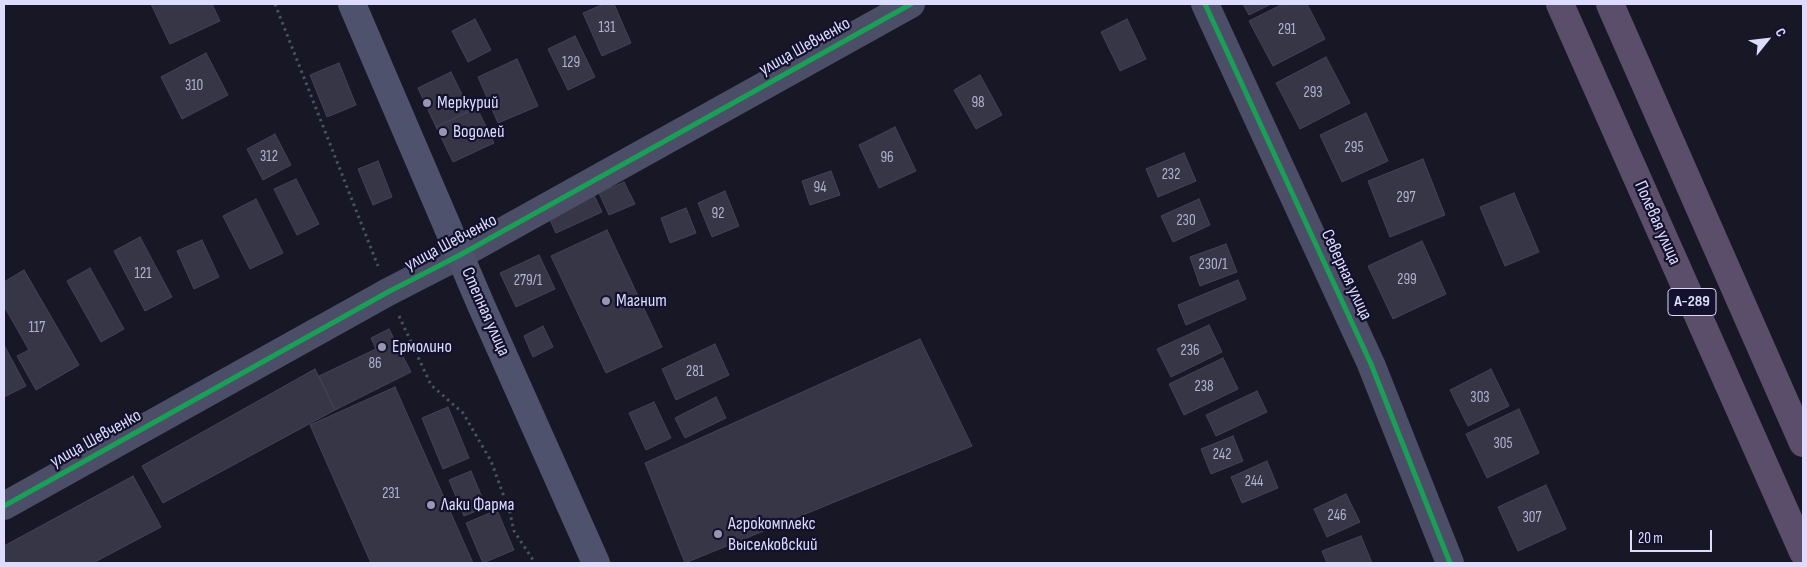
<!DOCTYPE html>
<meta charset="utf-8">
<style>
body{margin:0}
#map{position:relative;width:1807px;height:567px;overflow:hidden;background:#181726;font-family:"Sofia Sans Condensed",sans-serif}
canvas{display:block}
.frame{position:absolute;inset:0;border:5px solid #dddcff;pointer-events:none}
.north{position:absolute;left:1742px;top:15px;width:50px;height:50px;-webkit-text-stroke:4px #13112c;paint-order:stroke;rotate:61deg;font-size:14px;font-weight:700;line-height:20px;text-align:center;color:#dddcff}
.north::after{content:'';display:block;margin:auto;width:18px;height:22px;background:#dddcff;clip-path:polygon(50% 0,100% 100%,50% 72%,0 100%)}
.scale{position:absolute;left:1630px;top:530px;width:82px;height:22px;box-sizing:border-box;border:2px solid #dddcff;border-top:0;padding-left:6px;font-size:15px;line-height:18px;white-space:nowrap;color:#dddcff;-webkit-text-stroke:4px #13112c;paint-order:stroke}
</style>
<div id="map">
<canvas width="1807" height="567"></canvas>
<div class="frame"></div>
<div class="north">С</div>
<div class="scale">20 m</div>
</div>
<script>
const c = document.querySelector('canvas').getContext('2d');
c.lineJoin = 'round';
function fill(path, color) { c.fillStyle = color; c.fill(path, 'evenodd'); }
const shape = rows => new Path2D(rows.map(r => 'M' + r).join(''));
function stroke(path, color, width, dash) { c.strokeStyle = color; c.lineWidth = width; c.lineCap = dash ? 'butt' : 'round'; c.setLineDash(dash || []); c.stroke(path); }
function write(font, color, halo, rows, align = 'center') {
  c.font = font + ' "Sofia Sans Condensed",sans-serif'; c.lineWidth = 4.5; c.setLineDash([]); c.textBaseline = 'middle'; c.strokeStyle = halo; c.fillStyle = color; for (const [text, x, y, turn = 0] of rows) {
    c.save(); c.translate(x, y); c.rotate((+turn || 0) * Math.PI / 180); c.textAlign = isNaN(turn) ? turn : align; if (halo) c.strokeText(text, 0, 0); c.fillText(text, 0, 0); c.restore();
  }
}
const building = shape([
 [151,4,212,4,220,21,170,44,151,4],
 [604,4,614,4,631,43,602,56,583,13,604,4],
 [1243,4,1271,4,1249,15,1243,4],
 [1283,4,1307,4,1325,39,1273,66,1249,21,1283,4],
 [475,19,491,50,468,62,452,31,475,19],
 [1127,19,1146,59,1120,71,1101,32,1127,19],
 [575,36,595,77,568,90,548,49,575,36],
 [206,53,228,95,182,119,161,77,206,53],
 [1326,57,1350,103,1300,129,1276,83,1326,57],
 [517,59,538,106,498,123,478,77,517,59],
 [339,63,356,105,327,117,310,75,339,63],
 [451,72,470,111,436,127,418,88,451,72],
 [980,75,1002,115,976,129,954,90,980,75],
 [477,108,494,143,453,162,436,127,477,108],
 [1366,113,1388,161,1342,182,1320,135,1366,113],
 [895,127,916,171,879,188,859,145,895,127],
 [275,134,291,165,263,180,247,149,275,134],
 [1184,153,1196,181,1158,197,1146,169,1184,153],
 [1423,159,1445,215,1390,237,1368,181,1423,159],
 [378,161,392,197,373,205,358,169,378,161],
 [831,171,840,195,810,205,802,181,831,171],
 [296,179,319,224,297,235,274,189,296,179],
 [624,182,635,204,609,215,599,193,624,182],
 [725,191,739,226,712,237,698,203,725,191],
 [1514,193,1539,252,1505,266,1480,207,1514,193],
 [594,195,602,212,556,233,548,216,594,195],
 [256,199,283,253,250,269,223,216,256,199],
 [1199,199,1210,225,1173,242,1161,216,1199,199],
 [686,208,696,233,670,243,661,218,686,208],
 [607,230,662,347,606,373,551,256,607,230],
 [140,237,172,297,145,311,114,251,140,237],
 [202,240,219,277,194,289,177,251,202,240],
 [1422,241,1446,294,1393,319,1368,266,1422,241],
 [1226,244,1237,272,1200,286,1190,257,1226,244],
 [539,255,555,289,516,307,500,273,539,255],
 [90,268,124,329,101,342,67,281,90,268],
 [24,270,79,365,36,390,17,356,29,350,4,306,4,282,24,270],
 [1238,280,1246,299,1186,325,1178,305,1238,280],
 [1209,325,1222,352,1171,377,1157,349,1209,325],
 [543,326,553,347,533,357,524,336,543,326],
 [389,329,411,372,335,410,319,376,376,349,371,338,389,329],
 [920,339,972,446,685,563,645,463,920,339],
 [715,344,729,375,676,400,662,369,715,344],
 [4,345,26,386,4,397,4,345],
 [1223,358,1238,389,1184,415,1169,384,1223,358],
 [315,369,335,410,163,503,142,466,315,369],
 [1491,369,1509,406,1468,426,1450,390,1491,369],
 [395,387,473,563,371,563,310,425,395,387],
 [1257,391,1267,412,1216,436,1206,415,1257,391],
 [716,397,726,418,685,438,675,418,716,397],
 [654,402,671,438,646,450,629,413,654,402],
 [448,407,469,458,443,469,422,418,448,407],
 [1519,409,1539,453,1487,478,1466,434,1519,409],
 [1233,436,1243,461,1211,474,1201,449,1233,436],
 [1267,461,1278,488,1242,503,1231,477,1267,461],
 [471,471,486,507,464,516,449,480,471,471],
 [133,476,161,527,93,563,4,563,4,546,133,476],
 [1546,485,1566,529,1518,551,1498,507,1546,485],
 [1346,494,1360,522,1327,537,1314,509,1346,494],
 [497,510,514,550,483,563,466,523,497,510],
 [1361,536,1372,563,1327,563,1322,551,1361,536]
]);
fill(building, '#363647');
stroke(building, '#454258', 1);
stroke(shape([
 [275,4,378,266],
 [399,316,431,385,463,413,491,461,510,513,514,531,535,563]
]), '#455362', 3, [2.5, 4]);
stroke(shape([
 [1205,4,1371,364,1450,563],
 [460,255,911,4]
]), '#4c4d67', 28);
stroke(shape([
 [4,506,388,292,460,255]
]), '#4c4d67', 28);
stroke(shape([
 [352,4,481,305,596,563]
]), '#4f526c', 28);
stroke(shape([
 [1560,4,1803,552],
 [1610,4,1803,443]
]), '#5a4e6a', 28);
stroke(shape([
 [1205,4,1371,364,1450,563],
 [4,506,388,292,460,255,911,4]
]), '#1a9f57', 5);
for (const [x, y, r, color] of [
 [427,103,5,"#9897b3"],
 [443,132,5,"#9897b3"],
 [606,301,5,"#9897b3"],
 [382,347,5,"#9897b3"],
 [431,505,5,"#9897b3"],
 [718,534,5,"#9897b3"]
]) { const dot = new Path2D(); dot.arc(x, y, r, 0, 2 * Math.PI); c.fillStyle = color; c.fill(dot); stroke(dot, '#13112c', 2); }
write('15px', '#b3b2d1', null, [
 ["131",607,28],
 ["291",1287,30],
 ["129",571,63],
 ["310",194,86],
 ["293",1313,93],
 ["98",978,103],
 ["295",1354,148],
 ["312",269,157],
 ["96",887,158],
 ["232",1171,175],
 ["94",820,188],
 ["297",1406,198],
 ["92",718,214],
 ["230",1186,221],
 ["230/1",1213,265],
 ["121",143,274],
 ["299",1407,280],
 ["279/1",528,281],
 ["117",37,328],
 ["236",1190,351],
 ["86",375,364],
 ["281",695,372],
 ["238",1204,387],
 ["303",1480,398],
 ["305",1503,444],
 ["242",1222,455],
 ["244",1254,482],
 ["231",391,494],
 ["246",1337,516],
 ["307",1532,518]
]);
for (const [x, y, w] of [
 [1692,302,48]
]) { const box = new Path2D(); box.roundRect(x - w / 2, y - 13.5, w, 27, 4); c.fillStyle = '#13112c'; c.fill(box); stroke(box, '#dddcff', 1); }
write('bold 16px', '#dddcff', null, [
 ["А-289",1692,302]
]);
write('18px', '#dddcff', '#13112c', [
 ["улица Шевченко",805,47,-29],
 ["Полевая улица",1657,223,66],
 ["улица Шевченко",451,243,-28],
 ["Северная улица",1346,275,65],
 ["Степная улица",485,312,66],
 ["улица Шевченко",96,439,-29]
]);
write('18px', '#dddcff', '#13112c', [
 ["Меркурий",437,103],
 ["Водолей",453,132],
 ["Магнит",616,301],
 ["Ермолино",392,347],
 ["Лаки Фарма",441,505],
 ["Агрокомплекс",728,524],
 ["Выселковский",728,545]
], 'left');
</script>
